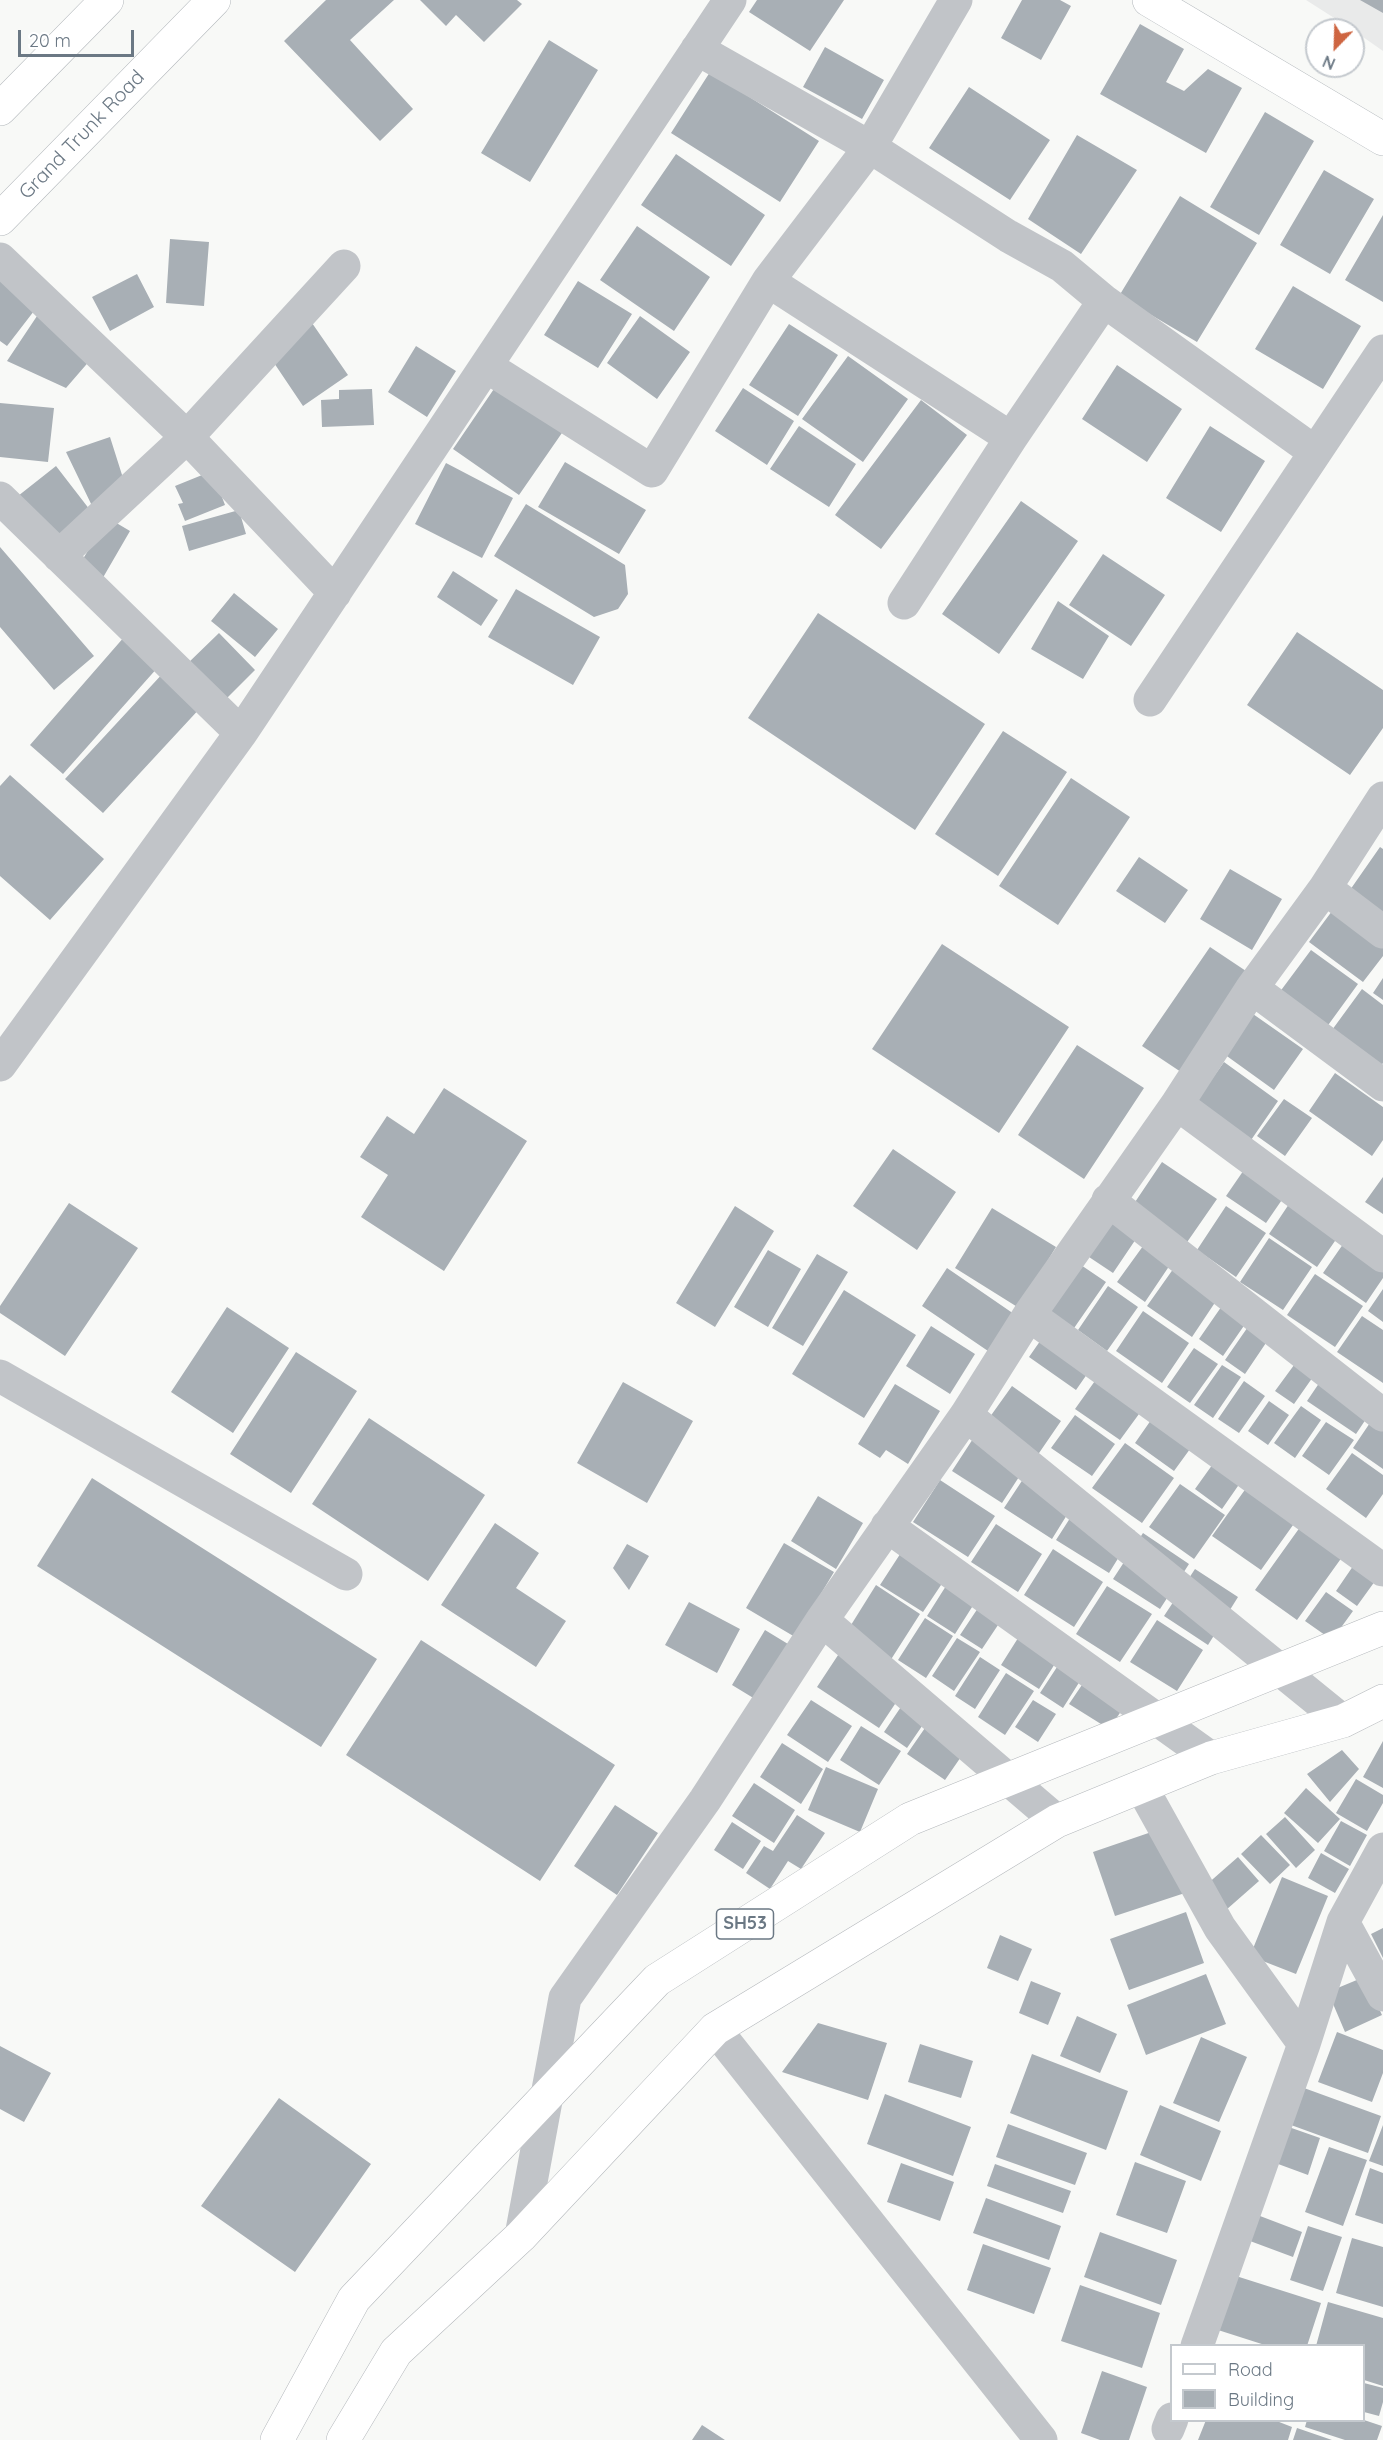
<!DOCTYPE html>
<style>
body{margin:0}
#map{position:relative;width:1383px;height:2440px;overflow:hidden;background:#f8f9f7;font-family:Quicksand,sans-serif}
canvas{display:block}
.legend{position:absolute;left:1170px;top:2344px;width:195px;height:78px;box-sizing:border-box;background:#fff;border:2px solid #c4c9ce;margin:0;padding:8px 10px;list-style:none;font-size:18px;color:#6b7884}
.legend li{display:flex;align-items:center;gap:12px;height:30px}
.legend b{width:30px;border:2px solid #c4c9ce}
.north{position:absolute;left:1305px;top:18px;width:60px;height:60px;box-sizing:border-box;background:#fff;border:2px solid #c4c9ce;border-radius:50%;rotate:203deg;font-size:16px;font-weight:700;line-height:24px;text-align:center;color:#6b7884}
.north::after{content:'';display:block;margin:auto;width:21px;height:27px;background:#ce6541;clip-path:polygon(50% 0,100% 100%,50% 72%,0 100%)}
.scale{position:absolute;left:18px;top:30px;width:116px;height:27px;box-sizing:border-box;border:3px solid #6b7884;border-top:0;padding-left:8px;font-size:18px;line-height:21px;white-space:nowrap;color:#6b7884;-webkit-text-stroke:4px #fff;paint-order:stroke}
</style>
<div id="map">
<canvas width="1383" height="2440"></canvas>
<ul class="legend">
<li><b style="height:8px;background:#fff"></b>Road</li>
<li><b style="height:16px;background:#a8afb5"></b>Building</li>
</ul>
<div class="north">N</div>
<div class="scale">20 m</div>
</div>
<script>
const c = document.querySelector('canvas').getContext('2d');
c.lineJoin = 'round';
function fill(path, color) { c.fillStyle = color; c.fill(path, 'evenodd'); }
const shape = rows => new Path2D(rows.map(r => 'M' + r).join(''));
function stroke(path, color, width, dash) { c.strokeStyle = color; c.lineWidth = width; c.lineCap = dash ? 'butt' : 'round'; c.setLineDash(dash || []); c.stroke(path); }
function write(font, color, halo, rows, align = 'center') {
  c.font = font + ' Quicksand,sans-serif'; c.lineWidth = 6; c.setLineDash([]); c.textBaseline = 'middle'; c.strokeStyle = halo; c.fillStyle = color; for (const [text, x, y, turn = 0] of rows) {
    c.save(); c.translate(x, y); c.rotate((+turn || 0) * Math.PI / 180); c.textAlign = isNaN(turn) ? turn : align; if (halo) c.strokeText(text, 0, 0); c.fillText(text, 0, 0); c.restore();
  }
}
fill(shape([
 [1306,0,1383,0,1383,51,1353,30]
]), '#e9eaea');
fill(shape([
 [326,0,394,0,350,40,413,109,380,141,284,41],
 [420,0,517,0,522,4,484,42,456,15,446,26],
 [757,0,844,0,810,51,749,12],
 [1022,0,1060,0,1071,6,1041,60,1001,38],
 [1360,0,1383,0,1383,13],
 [1140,24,1184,49,1166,82,1184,91,1208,69,1242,88,1206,153,1100,94],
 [549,40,598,70,530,182,481,153],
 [825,47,884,80,862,119,803,87],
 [710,72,819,141,780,202,671,133],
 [969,87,1050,140,1010,200,929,148],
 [1265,112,1314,141,1259,235,1210,207],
 [1077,135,1137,170,1081,254,1028,219],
 [676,154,765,215,731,266,641,205],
 [1324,170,1374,199,1330,274,1280,245],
 [1180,196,1257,243,1197,342,1119,296],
 [1383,215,1383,302,1345,280],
 [637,226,710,277,674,331,600,280],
 [170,239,209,242,204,306,166,303],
 [0,270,44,298,7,346,0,341],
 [137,274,154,307,110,331,92,297],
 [578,281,632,314,598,368,544,335],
 [1293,286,1361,326,1323,389,1255,349],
 [43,307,98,351,66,388,7,361],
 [640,316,690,352,657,399,607,363],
 [312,323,348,375,303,406,268,354],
 [789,324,838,355,798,416,749,385],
 [416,346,456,371,427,417,388,392],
 [848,356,908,399,863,462,802,419],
 [1117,365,1182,409,1147,462,1082,419],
 [498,383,564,430,519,495,453,449],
 [743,388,794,421,767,465,715,431],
 [372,389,374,425,322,427,321,400,339,399,339,390],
 [921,400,967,435,881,549,835,515],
 [0,403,54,408,48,462,0,457],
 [799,426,856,464,829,507,770,469],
 [1210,426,1265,461,1221,532,1166,498],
 [110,437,123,478,94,510,66,452],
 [565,462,646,510,619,554,538,507],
 [446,463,513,498,482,558,415,524],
 [56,466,90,510,52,540,18,496],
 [212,471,225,505,185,521,178,504,183,503,175,486],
 [1021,501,1078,541,999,654,942,614],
 [526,504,625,565,628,594,618,609,594,617,494,556],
 [239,510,246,534,189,551,182,526],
 [108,518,130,531,101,581,78,567],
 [0,547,94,656,54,690,0,627],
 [1103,554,1165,595,1131,646,1069,605],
 [453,571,498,600,481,626,437,597],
 [516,589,600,637,573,685,488,637],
 [234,593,278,629,255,657,211,621],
 [1058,601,1109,636,1083,679,1031,649],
 [818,613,985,724,915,830,748,718],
 [1297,632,1383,690,1383,728,1350,775,1247,705],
 [219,633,255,670,222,703,185,666],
 [125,636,159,666,63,774,30,745],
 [165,671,203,705,103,813,65,779],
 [1003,731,1067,772,998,876,935,834],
 [10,775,104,859,50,920,0,876,0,786],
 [1071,778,1130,817,1058,925,999,886],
 [1380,847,1383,849,1383,913,1350,890],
 [1139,857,1188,890,1165,923,1116,891],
 [1230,869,1282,899,1252,950,1200,919],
 [1338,903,1383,936,1383,956,1363,982,1309,942],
 [942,944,1069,1027,999,1133,872,1049],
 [1210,947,1252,975,1184,1074,1142,1046],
 [1311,950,1358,984,1326,1028,1279,993],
 [1383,978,1383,1000,1373,993],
 [1362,989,1383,1005,1383,1063,1381,1066,1332,1030],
 [1253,1014,1303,1049,1274,1090,1224,1054],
 [1077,1045,1144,1088,1084,1179,1018,1135],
 [1224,1062,1278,1101,1249,1143,1194,1104],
 [1335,1073,1383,1107,1383,1140,1372,1156,1309,1111],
 [444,1088,527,1141,444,1271,361,1217,388,1175,360,1157,387,1116,414,1134],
 [1284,1099,1312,1118,1285,1156,1257,1136],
 [893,1149,956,1192,917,1250,853,1206],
 [1162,1162,1217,1199,1183,1248,1129,1211],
 [1248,1164,1288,1191,1266,1223,1226,1196],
 [1383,1177,1383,1214,1365,1202],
 [1297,1192,1346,1225,1317,1267,1269,1234],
 [69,1203,138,1248,65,1356,0,1313,0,1306],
 [735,1206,774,1231,715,1327,676,1303],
 [1226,1206,1266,1233,1236,1277,1197,1250],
 [992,1208,1056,1247,1019,1308,955,1268],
 [1110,1208,1142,1230,1113,1273,1080,1251],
 [1151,1235,1178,1253,1145,1302,1117,1282],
 [1348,1237,1383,1261,1383,1278,1366,1303,1323,1273],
 [1269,1238,1312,1267,1283,1310,1240,1282],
 [768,1250,801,1269,768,1327,734,1307],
 [817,1254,848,1272,803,1346,772,1328],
 [1078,1263,1106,1282,1072,1331,1044,1310],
 [1176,1265,1220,1295,1192,1337,1147,1306],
 [947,1268,1014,1314,988,1351,922,1306],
 [1315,1274,1363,1306,1335,1347,1287,1315],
 [1108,1286,1138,1307,1107,1351,1078,1330],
 [1383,1289,1383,1322,1368,1311],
 [844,1290,916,1335,864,1418,792,1374],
 [1226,1300,1250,1317,1223,1356,1199,1339],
 [227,1307,289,1348,233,1433,171,1392],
 [1143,1311,1189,1343,1162,1383,1116,1351],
 [1362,1316,1383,1330,1383,1383,1337,1352],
 [1252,1321,1272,1334,1245,1374,1225,1360],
 [931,1326,975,1354,950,1394,906,1366],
 [1045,1334,1092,1367,1076,1390,1029,1357],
 [1194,1348,1218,1364,1190,1403,1167,1387],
 [296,1352,357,1391,291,1493,230,1454],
 [1297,1361,1315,1374,1294,1404,1275,1391],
 [1222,1365,1241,1377,1213,1418,1194,1405],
 [1330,1367,1378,1401,1356,1434,1307,1401],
 [1102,1371,1147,1403,1120,1440,1075,1409],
 [1244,1381,1265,1396,1239,1433,1218,1419],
 [623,1382,693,1421,647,1503,577,1463],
 [895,1384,940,1411,908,1464,886,1450,880,1458,858,1444],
 [1012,1386,1061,1421,1037,1456,987,1421],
 [1269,1401,1289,1415,1268,1445,1248,1431],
 [1301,1406,1321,1420,1295,1458,1274,1443],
 [1380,1408,1383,1411,1383,1469,1353,1448],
 [1158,1410,1198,1438,1174,1471,1135,1443],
 [1075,1415,1115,1444,1092,1476,1051,1448],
 [369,1418,485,1495,428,1581,312,1504],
 [1326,1422,1354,1440,1329,1475,1302,1456],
 [980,1428,1030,1460,1002,1503,952,1471],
 [1125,1443,1174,1478,1142,1523,1092,1488],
 [1352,1453,1383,1475,1383,1494,1366,1518,1326,1489],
 [1220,1454,1247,1473,1222,1509,1195,1489],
 [1033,1464,1080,1494,1052,1539,1004,1508],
 [1254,1477,1303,1511,1261,1570,1212,1536],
 [92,1478,377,1659,321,1747,37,1566],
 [940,1480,995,1516,968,1557,913,1522],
 [1180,1484,1225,1515,1194,1559,1149,1527],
 [818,1496,863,1523,836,1569,791,1541],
 [1083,1498,1135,1531,1109,1573,1056,1540],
 [1308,1516,1350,1546,1297,1620,1255,1590],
 [495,1523,539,1553,516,1588,566,1621,536,1667,441,1605],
 [996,1524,1042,1554,1018,1592,971,1562],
 [1143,1533,1189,1564,1160,1609,1113,1579],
 [784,1543,834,1572,795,1637,746,1608],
 [627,1544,649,1556,629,1590,613,1568],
 [906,1545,949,1573,923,1612,880,1585],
 [1053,1549,1103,1582,1074,1627,1024,1595],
 [1362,1553,1383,1570,1357,1606,1336,1591],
 [1195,1569,1238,1597,1208,1645,1164,1616],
 [951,1578,979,1596,955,1634,927,1616],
 [876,1585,920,1614,890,1661,846,1633],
 [1107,1586,1152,1614,1120,1662,1076,1634],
 [1326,1592,1353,1611,1332,1640,1305,1621],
 [689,1602,740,1629,717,1673,665,1645],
 [982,1602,1004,1616,982,1649,960,1635],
 [925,1618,953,1636,926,1678,898,1660],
 [1157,1620,1203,1650,1177,1691,1130,1662],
 [1025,1627,1063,1651,1039,1689,1001,1665],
 [765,1630,788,1644,755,1699,732,1685],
 [957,1638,980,1652,954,1691,932,1676],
 [421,1640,615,1765,540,1881,346,1755],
 [846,1643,909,1683,879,1728,817,1687],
 [980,1657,1000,1670,975,1709,955,1696],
 [1057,1667,1080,1681,1063,1708,1040,1693],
 [1006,1673,1034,1691,1005,1735,978,1717],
 [1088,1676,1128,1701,1109,1729,1069,1704],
 [909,1695,933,1710,907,1748,884,1732],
 [811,1700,852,1726,828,1762,787,1735],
 [1033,1700,1056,1714,1038,1742,1015,1727],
 [936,1712,974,1738,945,1780,907,1754],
 [861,1726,901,1751,879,1785,840,1760],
 [1383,1741,1383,1788,1363,1777],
 [782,1743,823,1769,801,1804,760,1777],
 [1342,1750,1359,1769,1330,1802,1307,1774],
 [826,1767,878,1789,860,1832,808,1810],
 [1356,1779,1383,1795,1383,1803,1367,1831,1336,1813],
 [754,1783,795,1810,774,1843,732,1816],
 [1306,1788,1340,1819,1318,1843,1284,1813],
 [615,1805,658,1833,617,1895,574,1866],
 [797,1815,825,1833,801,1869,788,1861,770,1889,746,1873,764,1846,773,1851],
 [1285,1817,1315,1850,1296,1868,1266,1834],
 [1341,1821,1367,1835,1350,1866,1324,1851],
 [732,1822,761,1841,743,1869,714,1850],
 [1169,1826,1191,1891,1115,1916,1093,1852],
 [1261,1835,1290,1865,1270,1884,1241,1854],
 [1321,1853,1349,1869,1335,1893,1308,1878],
 [1238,1857,1259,1881,1226,1910,1205,1886],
 [1282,1877,1328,1896,1296,1974,1250,1956],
 [1186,1912,1204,1963,1129,1990,1110,1939],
 [1383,1928,1383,1958,1371,1934],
 [1000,1935,1032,1949,1018,1981,987,1968],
 [1206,1974,1226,2024,1146,2055,1127,2005],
 [1364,1977,1382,2015,1345,2032,1328,1992],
 [1031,1981,1061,1993,1048,2025,1019,2013],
 [1077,2016,1117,2034,1100,2073,1060,2056],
 [818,2023,887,2043,868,2100,782,2072],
 [1337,2032,1383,2050,1383,2073,1372,2102,1318,2082],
 [1201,2037,1247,2057,1219,2122,1173,2103],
 [920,2044,973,2061,961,2098,908,2082],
 [0,2046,51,2073,24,2122,0,2109],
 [1032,2054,1128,2091,1106,2150,1010,2113],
 [1304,2088,1381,2116,1368,2153,1291,2125],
 [885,2094,971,2127,953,2176,867,2144],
 [279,2098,371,2164,295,2272,201,2206],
 [1160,2105,1221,2131,1201,2181,1140,2155],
 [1008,2124,1087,2153,1075,2185,996,2157],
 [1283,2125,1320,2138,1308,2175,1270,2161],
 [1383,2125,1383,2166,1369,2161],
 [1329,2147,1367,2160,1343,2226,1305,2212],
 [1135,2162,1186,2181,1167,2233,1116,2215],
 [901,2163,954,2182,940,2221,887,2202],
 [995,2164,1071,2191,1063,2213,987,2186],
 [1370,2168,1383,2173,1383,2224,1355,2215],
 [986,2198,1061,2226,1049,2260,973,2233],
 [1260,2216,1302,2232,1293,2257,1250,2241],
 [1308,2226,1342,2237,1323,2291,1290,2280],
 [1100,2232,1177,2260,1161,2305,1084,2277],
 [1352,2238,1383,2247,1383,2307,1336,2293],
 [983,2244,1051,2268,1034,2314,967,2290],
 [1236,2276,1321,2303,1307,2346,1268,2346,1218,2330],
 [1080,2285,1160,2313,1142,2368,1061,2341],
 [1328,2302,1383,2318,1383,2386,1364,2380,1364,2346,1316,2346],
 [1102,2371,1147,2387,1129,2440,1100,2440,1081,2433],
 [1364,2383,1383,2388,1383,2402,1379,2416,1364,2412],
 [1206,2420,1274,2420,1292,2427,1288,2440,1198,2440],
 [1307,2420,1364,2420,1382,2426,1377,2440,1345,2440,1305,2427],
 [702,2425,725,2440,692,2440],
 [1297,2428,1332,2440,1293,2440]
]), '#a8afb5');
const secondary = shape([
 [1149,0,1383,139],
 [0,109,107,0],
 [0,219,214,0]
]);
const primary = shape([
 [277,2440,354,2299,657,1980,910,1819,1383,1628],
 [343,2440,396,2352,521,2236,715,2029,1057,1821,1211,1758,1343,1721,1383,1701]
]);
stroke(secondary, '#b3b8bc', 34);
stroke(primary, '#b4b8bc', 34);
stroke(shape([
 [956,0,870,147,768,281,1011,438,1104,301],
 [697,49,870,147,1008,236,1062,266,1104,301,1315,452],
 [0,259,187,437,335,593],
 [486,366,652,471,768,281],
 [0,498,241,733],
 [59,556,187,437,344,266],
 [904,603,1011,438],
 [1150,700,1383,351],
 [1325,888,1383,932],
 [1252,988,1383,1085],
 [0,1065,241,733,730,0],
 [1177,1104,1383,1256],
 [1108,1200,1383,1415],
 [1029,1315,1383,1570],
 [0,1376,346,1574],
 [966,1415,1343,1721],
 [887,1526,1211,1758],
 [822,1620,1057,1821],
 [1141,1786,1220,1928,1304,2044],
 [1343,1922,1383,1995],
 [715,2029,1041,2440],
 [521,2236,565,1998,705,1800,822,1620,966,1415,1029,1315,1177,1104,1252,988,1325,888,1383,798],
 [1197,2346,1304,2044,1343,1922,1383,1849],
 [1168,2429,1172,2419]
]), '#c1c4c8', 33);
stroke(secondary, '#fff', 33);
stroke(primary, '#fff', 33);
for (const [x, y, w] of [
 [745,1924,57]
]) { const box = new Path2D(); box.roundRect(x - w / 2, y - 15, w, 30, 4.5); c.fillStyle = '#fff'; c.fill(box); stroke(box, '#6b7884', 1.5); }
write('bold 18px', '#6b7884', null, [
 ["SH53",745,1924]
]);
write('20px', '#6b7884', '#fff', [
 ["Grand Trunk Road",82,135,-46]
]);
</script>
